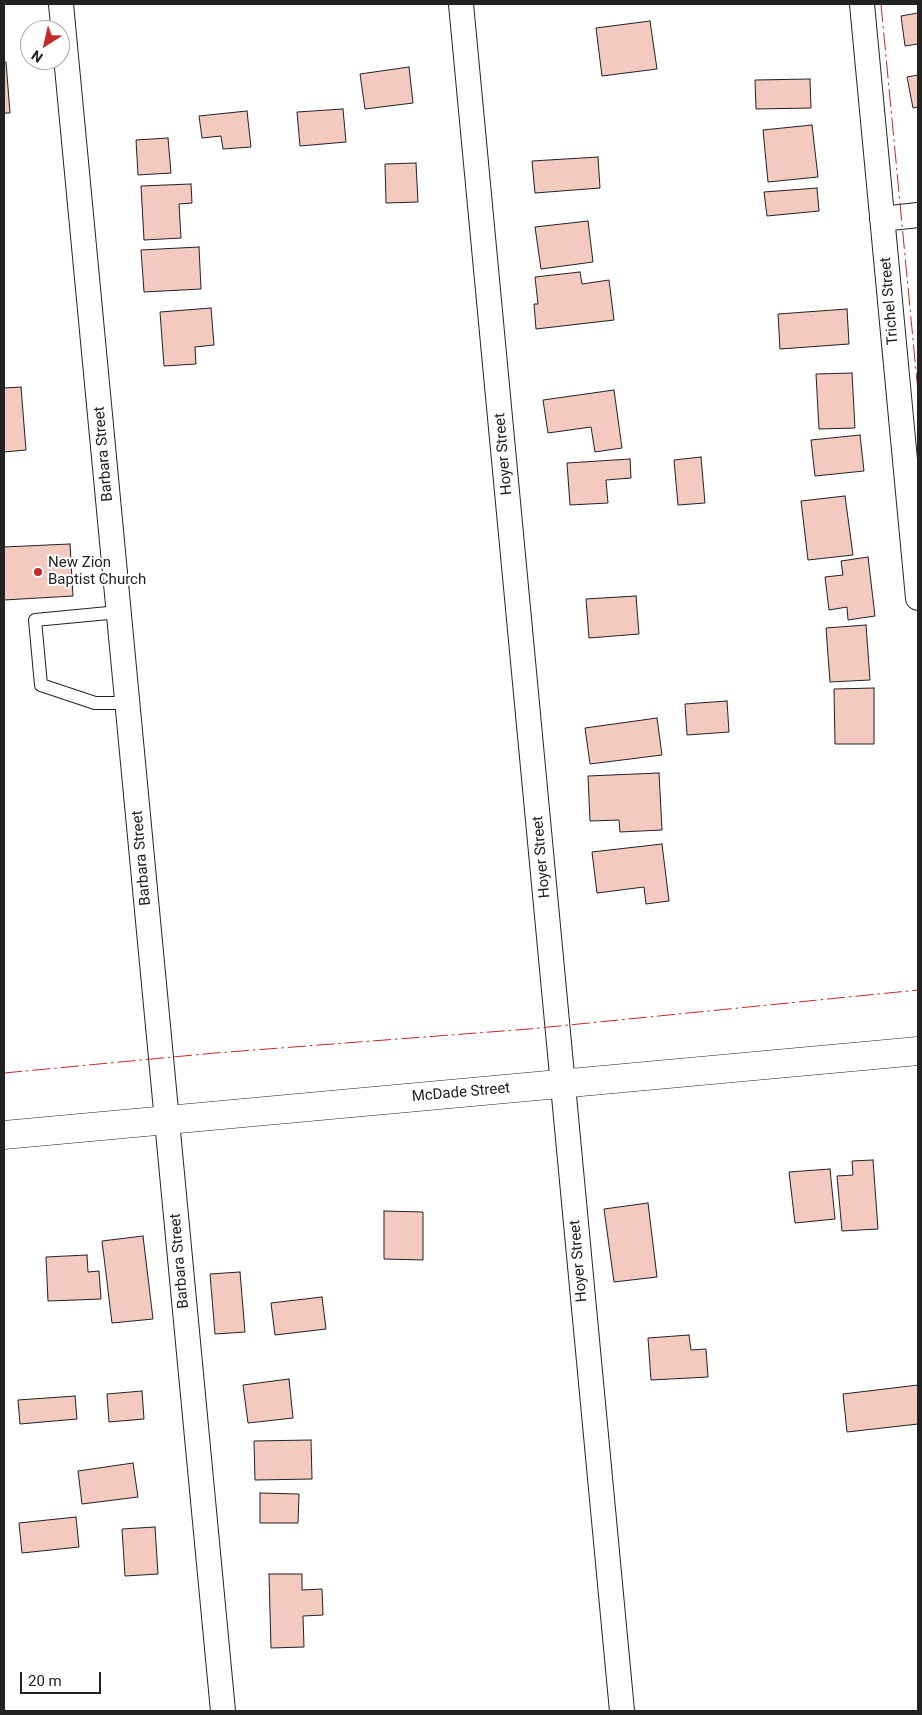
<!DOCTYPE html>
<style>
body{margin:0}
#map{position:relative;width:922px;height:1715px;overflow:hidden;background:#fff;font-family:Roboto,sans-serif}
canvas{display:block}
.frame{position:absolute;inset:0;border:5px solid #222;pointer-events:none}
.north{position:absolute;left:20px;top:20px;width:50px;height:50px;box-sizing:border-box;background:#fff;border:1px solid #a7a7a7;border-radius:50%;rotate:215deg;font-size:14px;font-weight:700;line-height:20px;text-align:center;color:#222}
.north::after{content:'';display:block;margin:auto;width:18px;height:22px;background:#c62828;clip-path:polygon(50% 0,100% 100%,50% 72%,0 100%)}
.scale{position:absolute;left:20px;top:1672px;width:81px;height:22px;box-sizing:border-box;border:2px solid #222;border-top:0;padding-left:6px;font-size:15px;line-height:18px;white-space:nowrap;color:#222;-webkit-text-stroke:4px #fff;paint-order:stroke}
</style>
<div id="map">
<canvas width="922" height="1715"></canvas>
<div class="frame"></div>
<div class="north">N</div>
<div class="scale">20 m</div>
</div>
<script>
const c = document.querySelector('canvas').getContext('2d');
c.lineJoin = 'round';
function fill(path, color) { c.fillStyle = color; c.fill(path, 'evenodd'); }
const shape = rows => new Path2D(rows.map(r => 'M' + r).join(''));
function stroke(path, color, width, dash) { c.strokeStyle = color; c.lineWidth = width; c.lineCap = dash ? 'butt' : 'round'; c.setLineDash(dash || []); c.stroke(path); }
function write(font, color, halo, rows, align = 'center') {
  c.font = font + ' Roboto,sans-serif'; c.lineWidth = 4; c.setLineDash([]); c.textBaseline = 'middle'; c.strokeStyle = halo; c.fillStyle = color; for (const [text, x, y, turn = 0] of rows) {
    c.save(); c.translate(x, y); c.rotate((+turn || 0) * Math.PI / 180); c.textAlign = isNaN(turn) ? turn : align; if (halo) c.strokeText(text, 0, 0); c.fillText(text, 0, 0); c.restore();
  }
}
const building = shape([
 [918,13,918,44,905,46,901,16,918,13],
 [650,21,657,69,602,76,596,28,650,21],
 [4,62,6,62,10,113,4,113,4,62],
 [409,67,413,103,365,109,360,74,409,67],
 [918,75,918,107,913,108,907,77,918,75],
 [810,79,811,108,756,109,755,80,810,79],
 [343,109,346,142,300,146,297,112,343,109],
 [247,111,251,147,223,149,221,136,202,138,199,116,247,111],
 [812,125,818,177,768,182,763,130,812,125],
 [168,138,171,173,138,175,136,140,168,138],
 [598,157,600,188,535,193,532,161,598,157],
 [416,163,418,202,386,203,385,164,416,163],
 [191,184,192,203,179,204,181,238,144,240,141,186,191,184],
 [817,188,819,211,767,216,764,192,817,188],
 [588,221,593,262,541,269,535,227,588,221],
 [199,247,201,289,144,292,141,250,199,247],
 [580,272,582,284,609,280,614,320,536,329,534,304,538,304,535,277,580,272],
 [211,308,214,345,195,347,196,364,164,366,160,312,211,308],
 [847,309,849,344,780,349,778,314,847,309],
 [852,373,855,428,819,429,816,374,852,373],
 [21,387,26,450,4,452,4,388,21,387],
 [614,390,622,448,595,452,591,427,548,433,543,400,614,390],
 [860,435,864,471,815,476,811,440,860,435],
 [701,457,705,503,678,505,674,460,701,457],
 [630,459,631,478,606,480,608,503,570,505,567,463,630,459],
 [845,496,853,555,808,560,801,501,845,496],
 [70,544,73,596,4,600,4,547,70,544],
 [868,557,875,616,848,620,847,607,829,610,825,577,843,575,841,561,868,557],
 [636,596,639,634,589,638,586,599,636,596],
 [866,625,870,680,830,682,826,628,866,625],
 [874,688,874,744,835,744,834,689,874,688],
 [727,701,729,732,687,735,685,704,727,701],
 [657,718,662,755,590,764,585,728,657,718],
 [659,773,662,830,620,832,619,820,590,821,588,776,659,773],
 [662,844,669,901,646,904,644,887,597,893,592,852,662,844],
 [873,1160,878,1229,842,1231,837,1176,853,1175,852,1161,873,1160],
 [830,1169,835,1219,795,1223,789,1172,830,1169],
 [648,1203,657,1277,614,1282,604,1209,648,1203],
 [384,1211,423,1212,423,1260,384,1259,384,1211],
 [143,1236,153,1319,112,1323,102,1241,143,1236],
 [87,1255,88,1272,99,1271,101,1299,48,1301,46,1257,87,1255],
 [240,1272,245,1332,215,1334,210,1274,240,1272],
 [322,1297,326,1329,275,1335,271,1303,322,1297],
 [689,1335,691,1350,706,1349,708,1377,651,1380,648,1338,689,1335],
 [289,1379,293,1418,248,1423,243,1385,289,1379],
 [918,1385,918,1424,847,1432,843,1394,918,1385],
 [142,1391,144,1419,109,1422,107,1394,142,1391],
 [75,1396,77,1419,20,1424,18,1400,75,1396],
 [311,1440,312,1479,255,1480,254,1441,311,1440],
 [133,1463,138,1497,82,1504,78,1471,133,1463],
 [260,1493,299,1494,298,1523,260,1523,260,1493],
 [76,1517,79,1547,22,1553,19,1523,76,1517],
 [155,1527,158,1574,125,1576,122,1529,155,1527],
 [269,1574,302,1574,302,1590,322,1589,323,1615,303,1616,304,1647,271,1648,269,1574]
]);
fill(building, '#f3c9c0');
stroke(building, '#222', 1);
const service = shape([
 [119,612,35,620,41,685,95,703,128,703]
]);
const minor = shape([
 [61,4,223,1711],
 [461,4,622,1711],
 [862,4,918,598],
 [882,219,918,215]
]);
const tertiary = shape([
 [4,1135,918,1051]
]);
stroke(service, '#222', 14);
stroke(minor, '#222', 26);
stroke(tertiary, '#222', 29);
stroke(service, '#fff', 12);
stroke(minor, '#fff', 24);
stroke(tertiary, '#fff', 28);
stroke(shape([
 [881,4,918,392],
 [4,1073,215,1053,529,1029,918,990]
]), '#c62828', 1, [18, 4, 2.5, 4]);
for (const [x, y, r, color] of [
 [38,572,5,"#c62828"]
]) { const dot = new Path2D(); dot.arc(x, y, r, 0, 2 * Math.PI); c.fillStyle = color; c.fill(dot); stroke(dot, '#fff', 2); }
write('15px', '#222', '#fff', [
 ["Trichel Street",890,301,-95],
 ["Barbara Street",104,454,-95],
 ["Hoyer Street",504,454,-95],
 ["Hoyer Street",542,857,-95],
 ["Barbara Street",142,858,-95],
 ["McDade Street",461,1093,-5],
 ["Barbara Street",180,1261,-95],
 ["Hoyer Street",579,1261,-95]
]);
write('15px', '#222', '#fff', [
 ["New Zion",48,563],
 ["Baptist Church",48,580]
], 'left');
</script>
